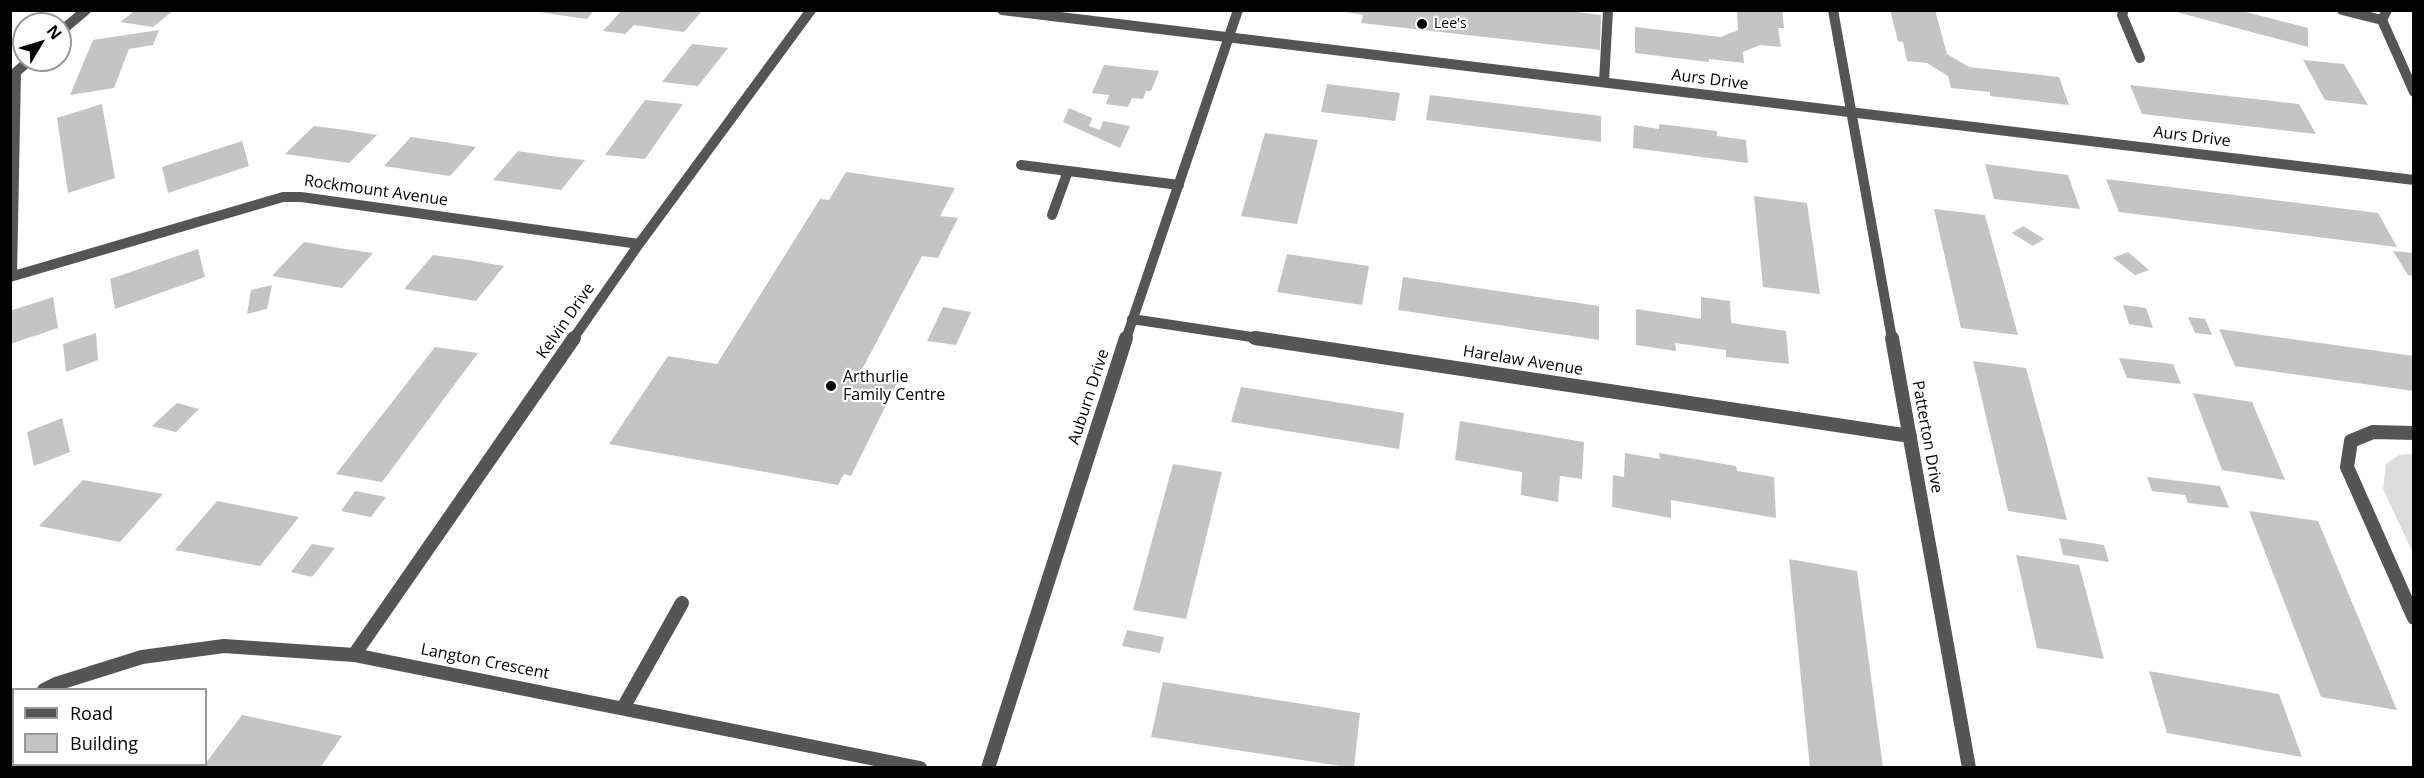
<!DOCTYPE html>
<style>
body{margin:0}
#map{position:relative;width:2424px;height:778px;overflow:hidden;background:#fff;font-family:"Open Sans",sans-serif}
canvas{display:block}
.frame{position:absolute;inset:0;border:12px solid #000;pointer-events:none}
.legend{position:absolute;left:12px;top:688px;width:195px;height:78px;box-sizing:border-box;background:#fff;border:2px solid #999;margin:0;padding:8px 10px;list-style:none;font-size:18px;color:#000}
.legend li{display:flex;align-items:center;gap:12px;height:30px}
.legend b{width:30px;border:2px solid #999}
.north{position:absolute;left:12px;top:12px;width:60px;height:60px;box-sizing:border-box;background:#fff;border:2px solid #999;border-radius:50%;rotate:52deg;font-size:16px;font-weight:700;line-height:24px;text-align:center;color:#000}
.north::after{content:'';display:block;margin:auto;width:21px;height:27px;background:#000;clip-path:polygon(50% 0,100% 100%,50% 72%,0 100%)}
</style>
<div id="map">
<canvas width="2424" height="778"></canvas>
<div class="frame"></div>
<ul class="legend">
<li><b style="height:8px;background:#555"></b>Road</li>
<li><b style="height:16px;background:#c4c4c4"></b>Building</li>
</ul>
<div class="north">N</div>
</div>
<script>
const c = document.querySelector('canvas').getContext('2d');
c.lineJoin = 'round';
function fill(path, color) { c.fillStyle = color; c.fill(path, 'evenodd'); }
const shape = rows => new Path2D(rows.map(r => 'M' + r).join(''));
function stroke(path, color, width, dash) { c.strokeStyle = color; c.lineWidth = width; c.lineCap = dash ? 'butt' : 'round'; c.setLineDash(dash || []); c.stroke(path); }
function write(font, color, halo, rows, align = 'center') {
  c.font = font + ' "Open Sans",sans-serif'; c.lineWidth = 4.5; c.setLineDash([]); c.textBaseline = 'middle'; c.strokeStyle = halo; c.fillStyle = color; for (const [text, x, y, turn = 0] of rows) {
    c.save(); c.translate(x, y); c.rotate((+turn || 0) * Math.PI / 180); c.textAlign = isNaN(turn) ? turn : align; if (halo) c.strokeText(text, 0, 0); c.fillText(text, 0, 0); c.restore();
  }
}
fill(shape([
 [2413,454,2414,454,2413,553,2383,489,2386,464,2399,455]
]), '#dcdcdc');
fill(shape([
 [136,10,174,10,153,27,120,22],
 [524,10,594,10,587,19],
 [622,10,695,10,702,11,684,32,634,25,625,34,603,31],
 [1333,10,1562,10,1601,15,1600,50,1361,23,1363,15],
 [1737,10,1782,10,1784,28,1778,28,1781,47,1760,45,1743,52,1744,63,1709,59,1709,62,1635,53,1635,27,1721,37,1738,30],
 [1890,10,1935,10,1947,54,1969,67,2059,77,2069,105,1990,96,1990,92,1951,88,1948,76,1927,63,1907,61,1903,42,1898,41],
 [2169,10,2238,10,2308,28,2308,47],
 [159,30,153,45,129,49,114,88,70,95,93,40],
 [692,44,728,48,698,86,662,82],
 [2303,60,2344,64,2368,105,2325,100],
 [1104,65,1159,71,1151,91,1146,91,1143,99,1132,98,1128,107,1106,104,1109,95,1092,93],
 [1327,84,1400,93,1395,121,1321,112],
 [2130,85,2299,104,2316,134,2142,114],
 [1430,95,1601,116,1601,142,1426,120],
 [645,100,683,104,645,159,605,155],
 [102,104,115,178,68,193,57,118],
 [1069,108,1092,118,1089,126,1100,130,1103,121,1130,126,1120,148,1063,122],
 [1659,124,1717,131,1717,136,1746,140,1748,163,1633,148,1634,125,1659,129],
 [314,126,346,130,377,135,349,163,285,154],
 [1265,133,1318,140,1297,224,1241,216],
 [411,137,444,142,476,147,450,176,384,166],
 [242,141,249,166,168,193,162,167],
 [518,151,551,156,585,160,561,190,493,180],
 [1985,164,2068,175,2080,209,1994,199],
 [846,172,955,188,940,216,958,218,938,258,922,256,858,377,897,383,851,476,844,474,838,485,609,444,668,356,717,364,820,199,829,200],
 [2106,179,2378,213,2397,247,2119,212],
 [1754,196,1807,203,1820,294,1763,287],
 [1934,209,1985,215,2018,335,1961,328],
 [2023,226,2044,239,2033,246,2012,233],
 [304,242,339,248,373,253,342,288,272,276],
 [198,249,205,277,115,309,110,279],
 [2393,251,2414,253,2414,276,2408,275],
 [2128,252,2149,270,2135,275,2113,258],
 [1287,254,1369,266,1362,305,1277,292],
 [433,255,469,260,504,266,476,301,404,289],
 [1403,277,1599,306,1599,340,1398,310],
 [272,285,267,309,247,314,251,290],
 [53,297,58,328,10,344,10,311],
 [1701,297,1730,301,1731,323,1786,331,1789,364,1726,357,1726,350,1675,343,1676,351,1636,345,1636,309,1701,319],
 [2123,305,2146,308,2153,328,2129,324],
 [943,307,971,312,956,345,927,341],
 [2188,317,2205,319,2212,335,2195,333],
 [2219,329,2414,356,2414,391,2235,366],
 [96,333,98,360,66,372,63,344],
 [435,347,478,353,382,482,336,474],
 [2119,358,2173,364,2181,384,2127,378],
 [1973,361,2026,368,2067,520,2008,511],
 [1241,387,1404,413,1399,449,1231,422],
 [2193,393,2252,402,2285,480,2222,470],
 [177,403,199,409,176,432,152,426],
 [62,418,70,452,34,466,27,432],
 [1460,421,1584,442,1582,479,1560,476,1558,502,1521,495,1522,472,1455,460],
 [1625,453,1660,459,1659,453,1736,466,1737,471,1774,477,1776,518,1671,500,1671,518,1612,507,1613,475,1624,477],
 [1173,464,1222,472,1186,619,1133,610],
 [2147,477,2220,486,2229,508,2188,503,2185,495,2152,491],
 [83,480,163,494,120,542,39,526],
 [355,491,386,497,371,517,341,511],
 [217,501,299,517,260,566,175,550],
 [2249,511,2318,521,2397,710,2321,697],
 [2059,538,2104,545,2109,562,2063,555],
 [312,544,335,548,312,577,291,572],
 [2016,555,2079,565,2104,659,2037,648],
 [1789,559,1857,571,1883,768,1810,768],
 [1127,630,1164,637,1160,653,1122,646],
 [2149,671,2279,694,2302,757,2167,733],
 [1163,682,1360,713,1354,768,1151,737],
 [242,715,342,736,320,768,202,768],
 [36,765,150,765,150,768,28,768]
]), '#c4c4c4');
stroke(shape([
 [2124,10,2122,15,2140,58],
 [1604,82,1608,10],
 [1021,165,1179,185],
 [1052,215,1068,171]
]), '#555', 10);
stroke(shape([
 [623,708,682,603]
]), '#555', 14);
stroke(shape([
 [1833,10,1892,339],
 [2342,10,2382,20],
 [2387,10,2382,20,2414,92],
 [60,32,86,10],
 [12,276,16,72,30,60],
 [10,277,283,197,301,197,639,244],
 [1132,319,1265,339],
 [573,339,639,244,811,10],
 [1126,339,1238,10]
]), '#555', 10);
stroke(shape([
 [1255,338,1910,436],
 [1892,338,1969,768],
 [2414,433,2373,432,2351,441,2347,467,2414,618],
 [354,655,574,338],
 [44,690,56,684,142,657,224,646,354,655,920,768],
 [10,706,14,704],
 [988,768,1126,338]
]), '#555', 14);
stroke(shape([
 [1002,10,2414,180]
]), '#555', 10);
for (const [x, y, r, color] of [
 [1422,24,6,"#000"],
 [831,386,6,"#000"]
]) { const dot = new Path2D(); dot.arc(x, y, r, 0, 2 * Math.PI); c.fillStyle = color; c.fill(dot); stroke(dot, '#fff', 2); }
write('14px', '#000', '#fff', [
 ["Lee's",1434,24]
], 'left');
write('16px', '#000', '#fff', [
 ["Aurs Drive",1710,80,7],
 ["Aurs Drive",2192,137,7],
 ["Rockmount Avenue",376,191,8],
 ["Kelvin Drive",566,321,-55],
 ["Harelaw Avenue",1523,361,9],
 ["Auburn Drive",1089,397,-72],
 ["Patterton Drive",1927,437,80],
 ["Langton Crescent",485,662,11]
]);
write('16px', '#000', '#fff', [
 ["Arthurlie",843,377],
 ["Family Centre",843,395]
], 'left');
</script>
